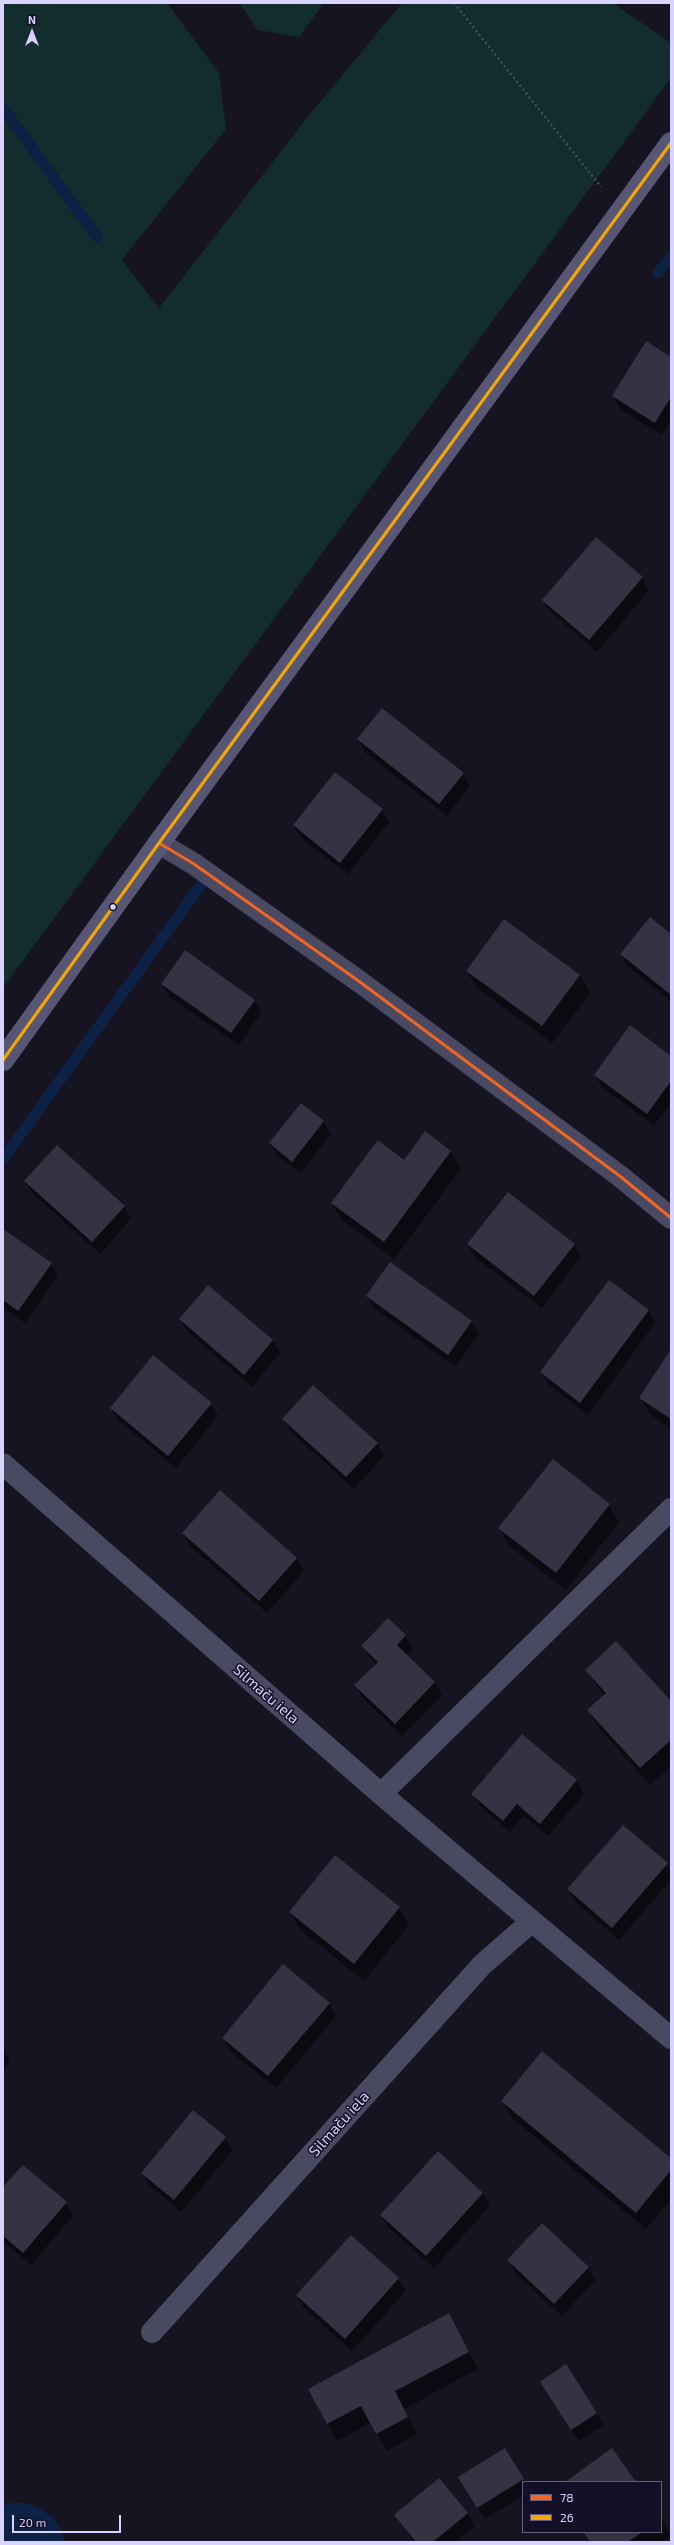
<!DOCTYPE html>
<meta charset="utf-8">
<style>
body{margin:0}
#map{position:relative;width:674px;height:2545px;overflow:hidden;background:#161421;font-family:"Exo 2",sans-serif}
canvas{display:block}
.frame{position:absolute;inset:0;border:4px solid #d9d4ff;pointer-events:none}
.legend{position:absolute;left:522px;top:2481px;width:140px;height:52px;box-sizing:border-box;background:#130f26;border:1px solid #625e7d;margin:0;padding:5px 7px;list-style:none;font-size:12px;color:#d9d4ff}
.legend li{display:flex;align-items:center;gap:8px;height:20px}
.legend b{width:20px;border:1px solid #625e7d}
.north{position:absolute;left:12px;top:12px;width:40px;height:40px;-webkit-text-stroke:3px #130f26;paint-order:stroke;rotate:0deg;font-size:11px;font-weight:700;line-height:16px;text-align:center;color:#d9d4ff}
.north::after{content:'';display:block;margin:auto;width:14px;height:18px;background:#d9d4ff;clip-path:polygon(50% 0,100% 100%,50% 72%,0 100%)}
.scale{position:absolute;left:12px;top:2515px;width:109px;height:18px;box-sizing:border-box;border:2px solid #d9d4ff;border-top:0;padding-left:5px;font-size:12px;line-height:14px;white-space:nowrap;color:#d9d4ff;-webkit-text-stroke:3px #130f26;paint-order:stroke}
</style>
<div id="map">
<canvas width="674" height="2545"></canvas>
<div class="frame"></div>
<ul class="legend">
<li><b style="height:5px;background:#f26522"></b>78</li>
<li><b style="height:5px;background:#f7a600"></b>26</li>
</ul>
<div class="north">N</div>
<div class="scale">20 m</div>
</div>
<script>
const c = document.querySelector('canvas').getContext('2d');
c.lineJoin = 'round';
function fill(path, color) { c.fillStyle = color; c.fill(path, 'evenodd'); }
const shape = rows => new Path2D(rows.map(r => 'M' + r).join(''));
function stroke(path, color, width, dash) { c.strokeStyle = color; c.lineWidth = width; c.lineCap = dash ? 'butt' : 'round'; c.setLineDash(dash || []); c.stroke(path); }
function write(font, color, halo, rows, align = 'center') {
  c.font = font + ' "Exo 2",sans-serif'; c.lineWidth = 3; c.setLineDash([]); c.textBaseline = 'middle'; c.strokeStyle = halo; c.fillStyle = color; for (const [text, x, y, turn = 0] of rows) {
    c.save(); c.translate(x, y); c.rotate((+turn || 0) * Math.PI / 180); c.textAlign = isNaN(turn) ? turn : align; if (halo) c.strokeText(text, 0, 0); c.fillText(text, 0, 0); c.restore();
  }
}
fill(shape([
 [3,3,167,3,219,73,226,129,122,260,159,308,310,114,402,3,613,3,671,43,671,78,3,988],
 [239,3,324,3,299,37,258,30]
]), '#132c2d');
fill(shape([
 [11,2503,27,2503,41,2509,54,2518,62,2531,65,2542,3,2542,3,2506]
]), '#0d2144');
fill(shape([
 [671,358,671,420,662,435,620,409,613,396],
 [642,578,649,590,597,652,551,612,543,600],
 [358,739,463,773,470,786,447,816,365,752],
 [382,810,389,822,348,874,301,838,294,826],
 [671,935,671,1001,628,967,621,954],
 [467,971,580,975,590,993,552,1043,477,988],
 [162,984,254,1000,261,1013,239,1045,169,997],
 [671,1057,671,1103,654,1125,602,1087,595,1075],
 [301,1104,324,1122,331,1135,300,1173,277,1155,270,1143],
 [451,1151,461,1169,394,1259,342,1220,332,1203,404,1161],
 [25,1181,124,1206,131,1219,100,1254,33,1194],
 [3,1230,51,1263,58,1276,25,1323,3,1307],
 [468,1245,574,1245,581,1257,542,1308,475,1257],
 [390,1264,472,1322,479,1334,455,1367,374,1308,367,1296],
 [208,1287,273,1341,280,1353,252,1387,188,1332,180,1320],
 [648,1310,655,1323,588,1415,549,1385,541,1372],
 [671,1351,671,1429,651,1415,640,1398],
 [211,1403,218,1416,176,1468,118,1420,111,1408],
 [283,1419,377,1444,384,1456,354,1489,290,1431],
 [220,1491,297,1559,304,1571,267,1613,190,1546,183,1533],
 [609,1505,619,1522,566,1590,509,1546,499,1528],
 [405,1635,413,1648,406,1655,435,1682,442,1695,402,1736,363,1698,355,1686,376,1665,362,1646],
 [586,1670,671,1703,671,1766,650,1785,599,1728,589,1711,604,1696],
 [522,1736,577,1781,584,1794,548,1836,524,1816,510,1832,480,1806,473,1794],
 [667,1864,671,1871,671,1880,619,1940,575,1901,568,1889],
 [399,1908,409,1925,364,1981,300,1929,290,1912],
 [329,2003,336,2016,276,2088,230,2051,223,2038],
 [3,2050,10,2061,3,2070],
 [502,2101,671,2159,671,2199,646,2229,512,2118],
 [193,2111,225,2138,233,2150,181,2212,149,2185,142,2173],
 [3,2189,66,2203,73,2216,31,2265,3,2241],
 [483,2193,490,2206,434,2268,389,2228,381,2215],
 [508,2260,588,2268,595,2280,562,2316,515,2273],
 [398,2279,406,2291,352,2351,304,2308,297,2295],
 [458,2332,478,2369,404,2409,417,2434,387,2451,371,2423,337,2441,327,2424],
 [548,2394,597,2413,604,2425,579,2441],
 [504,2449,524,2482,523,2496,485,2519,466,2489],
 [439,2479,468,2514,475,2526,455,2542,414,2542,395,2515],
 [661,2518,671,2536,662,2542,589,2542,582,2532,661,2532]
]), '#0007');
stroke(shape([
 [3,108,97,237],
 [658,273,671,256],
 [3,1159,200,886]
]), '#0d2144', 11);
fill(shape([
 [646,341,671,357,671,397,655,423,612,396],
 [596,537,643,577,589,640,542,600],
 [382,708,464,773,439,804,357,739],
 [335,772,383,809,340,863,293,825],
 [650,917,671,934,671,995,620,954],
 [504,919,580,975,542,1026,466,971],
 [185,950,255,1000,231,1033,161,984],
 [630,1025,671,1056,671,1081,647,1114,594,1075],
 [301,1103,324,1121,292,1162,269,1143],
 [425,1131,451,1151,384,1242,331,1203,378,1140,404,1160],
 [57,1145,125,1206,92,1242,24,1181],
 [508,1192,575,1244,534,1296,467,1244],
 [3,1229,52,1263,18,1311,3,1300],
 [390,1262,472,1321,448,1355,366,1296],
 [609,1280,649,1310,580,1403,540,1372],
 [208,1285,273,1340,244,1375,179,1319],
 [671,1349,671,1419,639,1398],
 [153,1355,212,1403,168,1456,110,1408],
 [313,1385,378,1443,346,1477,282,1419],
 [553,1459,610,1504,556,1573,498,1528],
 [220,1490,297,1558,259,1601,182,1533],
 [388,1618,406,1635,397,1645,435,1682,395,1724,354,1685,378,1662,361,1646],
 [616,1641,671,1701,671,1740,640,1768,587,1710,606,1693,585,1670],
 [522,1734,577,1780,540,1824,517,1804,503,1821,471,1794],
 [623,1825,668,1863,612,1928,567,1889],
 [335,1855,400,1907,354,1964,289,1912],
 [283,1964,330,2003,268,2076,222,2038],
 [542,2051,671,2158,671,2170,636,2213,501,2101],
 [193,2110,226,2137,174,2200,141,2173],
 [438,2151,483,2193,426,2256,380,2215],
 [23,2165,67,2202,23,2253,3,2236,3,2187],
 [542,2223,589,2267,554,2304,507,2260],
 [351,2235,399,2278,345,2339,296,2295],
 [449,2313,469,2352,395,2391,408,2417,376,2434,361,2406,327,2424,308,2389],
 [566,2364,597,2413,571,2430,540,2382],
 [505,2448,524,2479,477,2508,458,2477],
 [612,2448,636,2482,565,2482],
 [439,2478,468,2513,433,2542,416,2542,394,2515],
 [583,2532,642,2532,628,2542,590,2542]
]), '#343243');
stroke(shape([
 [454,3,601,187]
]), '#44505f', 2.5, [2, 3]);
stroke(shape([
 [159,843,194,864,360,982,621,1177,671,1218],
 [3,1464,381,1794,671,2038],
 [381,1794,671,1509],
 [152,2332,482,1965,531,1922]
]), '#4a4962', 22);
stroke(shape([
 [3,1060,159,843,671,143]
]), '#575674', 22);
stroke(shape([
 [159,843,194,864,360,982,621,1177,671,1218]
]), '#f26522', 3);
stroke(shape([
 [3,1060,159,843,671,143]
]), '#f7a600', 3);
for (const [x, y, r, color] of [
 [113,907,3.5,"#d9d4ff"]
]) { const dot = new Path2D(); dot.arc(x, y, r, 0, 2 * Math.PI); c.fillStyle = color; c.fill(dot); stroke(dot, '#130f26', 1.5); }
write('15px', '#d9d4ff', '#130f26', [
 ["Silmaču iela",266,1694,41],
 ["Silmaču iela",339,2124,-48]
]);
</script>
